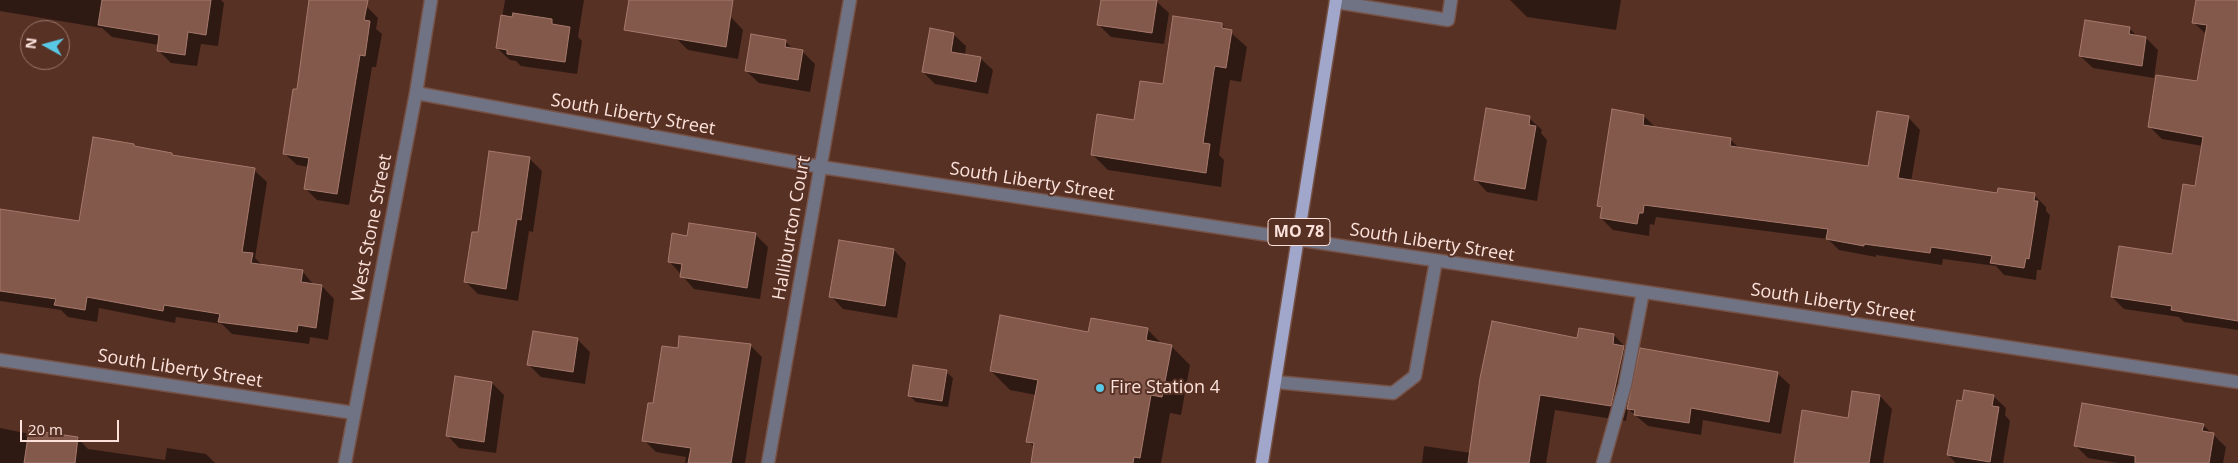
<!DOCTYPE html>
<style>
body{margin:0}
#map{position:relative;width:2238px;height:463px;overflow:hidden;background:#583125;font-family:"Open Sans",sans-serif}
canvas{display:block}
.north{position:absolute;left:20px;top:20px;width:50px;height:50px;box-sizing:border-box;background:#583125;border:1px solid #9a786e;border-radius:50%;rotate:277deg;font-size:14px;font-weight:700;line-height:20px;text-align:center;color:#fce2db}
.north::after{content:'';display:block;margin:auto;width:18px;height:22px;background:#59c8e5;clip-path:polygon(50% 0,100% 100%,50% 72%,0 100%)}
.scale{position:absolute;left:20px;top:420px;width:99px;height:22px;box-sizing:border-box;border:2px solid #fce2db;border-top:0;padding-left:6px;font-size:15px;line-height:18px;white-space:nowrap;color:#fce2db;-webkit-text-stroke:4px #583125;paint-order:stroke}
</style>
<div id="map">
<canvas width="2238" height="463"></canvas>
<div class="north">N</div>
<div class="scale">20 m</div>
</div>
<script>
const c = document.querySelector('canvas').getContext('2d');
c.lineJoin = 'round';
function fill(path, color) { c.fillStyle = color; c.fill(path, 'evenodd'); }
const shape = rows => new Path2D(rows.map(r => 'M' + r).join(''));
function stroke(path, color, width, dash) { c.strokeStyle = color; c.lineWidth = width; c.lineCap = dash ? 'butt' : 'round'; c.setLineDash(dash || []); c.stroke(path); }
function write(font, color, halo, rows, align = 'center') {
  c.font = font + ' "Open Sans",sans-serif'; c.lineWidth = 4; c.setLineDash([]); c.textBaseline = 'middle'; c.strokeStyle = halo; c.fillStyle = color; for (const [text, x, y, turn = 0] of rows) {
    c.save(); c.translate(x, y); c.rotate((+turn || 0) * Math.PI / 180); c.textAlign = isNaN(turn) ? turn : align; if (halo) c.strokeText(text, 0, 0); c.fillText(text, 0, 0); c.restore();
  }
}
fill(shape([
 [0,0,221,0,224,3,218,46,201,44,197,66,171,63,158,50,159,45,112,37,102,28,0,11],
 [311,0,366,6,378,18,376,29,382,34,376,67,372,67,349,205,317,200,305,188,309,167,297,165,285,154,298,91],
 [505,0,584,0,578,37,582,41,577,74,521,66,516,61,510,60,497,48],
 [1103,0,1156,1,1169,13,1164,44,1111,37,1099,25],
 [1510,0,1621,0,1616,30,1527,17],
 [2197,0,2238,0,2238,330,2184,322,2179,317,2124,309,2112,297,2173,255,2196,187,2203,146,2162,139,2150,127,2198,82,2207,35,2193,22],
 [681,9,731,17,743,30,738,59,688,50,676,38],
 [1222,25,1247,47,1241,82,1230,80,1229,86,1219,155,1224,160,1221,187,1108,170,1093,155,1135,121,1164,86],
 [2129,28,2138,37,2146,38,2158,50,2154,78,2093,68,2080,56],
 [953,34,966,46,965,55,980,58,993,70,988,94,935,84,923,72],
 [785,41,794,50,802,51,815,64,810,92,759,83,746,71],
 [1644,116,1656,128,1730,139,1740,149,1869,167,1908,117,1920,130,1911,182,1998,194,2034,195,2046,207,2046,211,2050,215,2041,270,2037,270,2036,280,2004,275,1996,266,1943,259,1942,265,1876,255,1876,257,1839,250,1828,239,1656,217,1654,225,1650,224,1649,236,1613,230,1601,218,1602,209,1599,206],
 [1529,118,1542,130,1541,133,1547,140,1537,201,1487,192,1475,179],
 [134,145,137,148,173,156,254,170,267,182,255,258,263,266,302,271,314,285,322,286,334,299,328,340,310,337,309,344,232,334,222,324,176,317,175,323,99,308,97,322,68,317,61,310,0,301,0,210,80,223],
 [529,158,542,171,533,232,529,231,518,301,478,294,466,282,479,234],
 [756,235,768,247,760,299,694,289,669,261,688,237],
 [840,242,894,250,906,263,897,318,843,309,831,296],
 [1147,329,1162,344,1171,346,1190,365,1181,415,1170,413,1161,463,1032,463,1035,448,1028,441,1036,395,1010,390,991,371,1089,333],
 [1580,330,1614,335,1639,362,1777,373,1790,385,1781,434,1703,420,1701,435,1648,426,1628,409,1626,421,1555,410,1546,463,1422,463,1424,446,1471,453,1578,340],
 [577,339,590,352,585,384,541,377,529,365],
 [750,345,762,357,745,463,685,463,686,457,656,452,644,440,654,405],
 [946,372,953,378,948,407,916,402,909,395],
 [492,383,504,395,496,453,459,448,447,435],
 [1880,396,1892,409,1883,463,1796,463],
 [1993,396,2006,408,2005,415,2010,421,2003,463,1956,463,1948,455,1963,402],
 [2203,425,2226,447,2223,463,2118,463,2088,458,2075,445],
 [0,428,30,434,78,438,88,449,165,460,167,448,206,454,215,463,0,463]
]), '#0007');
const building = shape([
 [102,0,211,0,206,35,188,32,185,55,157,51,159,35,98,25,102,0],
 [309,0,368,0,364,20,370,21,365,56,360,55,337,194,304,189,309,158,283,154,293,89,297,89,309,0],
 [629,0,733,0,726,47,624,30,629,0],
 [1101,0,1157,0,1152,33,1097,25,1101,0],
 [2196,0,2238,0,2238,321,2171,310,2172,306,2111,297,2119,246,2172,254,2183,184,2195,186,2203,137,2148,127,2156,75,2197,81,2207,25,2192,23,2196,0],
 [513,13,552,19,552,24,570,27,565,62,507,54,507,50,496,48,501,15,512,17,513,13],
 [1173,16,1222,23,1222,28,1232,30,1226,68,1215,66,1214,70,1203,143,1210,144,1206,173,1091,155,1097,114,1134,120,1140,81,1163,84,1173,16],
 [2085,20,2130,27,2129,34,2146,37,2142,66,2079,56,2085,20],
 [930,28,954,33,951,52,981,57,976,82,922,72,930,28],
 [751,34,786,40,785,47,803,50,798,80,745,71,751,34],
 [1486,108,1530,116,1529,125,1536,126,1525,189,1474,180,1486,108],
 [1612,109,1644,115,1643,125,1731,138,1730,146,1868,166,1877,111,1909,116,1898,178,1997,193,1998,188,2035,193,2034,201,2038,201,2029,259,2026,258,2024,268,1990,263,1992,256,1931,247,1930,253,1864,244,1864,246,1826,239,1828,229,1644,205,1643,213,1639,213,1637,224,1600,218,1602,207,1597,206,1612,109],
 [93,137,134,144,134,146,172,153,172,155,255,168,242,252,253,253,251,263,303,270,301,282,322,285,316,328,298,325,297,332,218,322,220,314,164,305,163,311,87,297,85,310,54,305,56,299,0,291,0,209,79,221,93,137],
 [489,151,530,157,521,220,517,219,506,289,464,282,472,232,478,232,489,151],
 [689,223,756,233,747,288,680,277,682,264,668,262,672,233,687,236,689,223],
 [839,240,894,249,885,306,829,297,839,240],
 [1000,315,1088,332,1091,318,1148,328,1146,340,1172,345,1162,397,1151,395,1140,458,1134,457,1133,463,1031,463,1034,443,1026,442,1038,380,990,371,1000,315],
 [1492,321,1577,338,1579,328,1614,334,1613,344,1624,346,1611,406,1540,395,1529,463,1468,463,1480,378,1492,321],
 [533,331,578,338,573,372,527,365,533,331],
 [679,336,751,344,731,463,688,463,691,448,642,441,648,403,653,403,662,346,678,348,679,336],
 [1640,348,1778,372,1769,422,1691,408,1689,423,1634,415,1635,410,1627,409,1640,348],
 [913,365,947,370,942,401,908,396,913,365],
 [455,376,492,382,484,442,446,436,455,376],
 [1964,390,1994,395,1992,406,1999,407,1990,462,1947,455,1957,400,1962,401,1964,390],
 [1852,391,1880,395,1869,463,1794,463,1802,410,1848,418,1852,391],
 [2082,403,2204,424,2202,431,2214,433,2209,463,2135,463,2135,456,2074,446,2082,403],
 [29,430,78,437,75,463,24,463,29,430]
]);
fill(building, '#83594c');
stroke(building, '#a6796b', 1);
const lane = shape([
 [1336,2,1448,20,1451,0],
 [1275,382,1393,393,1415,376,1436,261],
 [1603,463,1625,385,1643,292]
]);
const street = shape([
 [416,93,821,167,2238,382],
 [0,360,354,413],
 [345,463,416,93,431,0],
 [768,463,850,0]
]);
const primary = shape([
 [1262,463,1336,0]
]);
stroke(lane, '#765146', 15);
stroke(street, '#765146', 15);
stroke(primary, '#765146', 15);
stroke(lane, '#707384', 12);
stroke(street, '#707384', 12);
stroke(primary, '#a1a7cb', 12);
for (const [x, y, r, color] of [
 [1100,388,5,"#59c8e5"]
]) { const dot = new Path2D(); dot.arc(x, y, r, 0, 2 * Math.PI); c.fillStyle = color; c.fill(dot); stroke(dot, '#583125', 2); }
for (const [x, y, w] of [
 [1299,232,62]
]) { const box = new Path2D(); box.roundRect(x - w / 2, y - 13.5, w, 27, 4); c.fillStyle = '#583125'; c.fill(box); stroke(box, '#fce2db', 1); }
write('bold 16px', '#fce2db', null, [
 ["MO 78",1299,232]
]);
write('18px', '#fce2db', '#583125', [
 ["South Liberty Street",633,115,10],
 ["South Liberty Street",1032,182,9],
 ["West Stone Street",372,228,-79],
 ["Halliburton Court",792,228,-80],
 ["South Liberty Street",1432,243,9],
 ["South Liberty Street",1833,303,9],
 ["South Liberty Street",180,369,9]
]);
write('18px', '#fce2db', '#583125', [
 ["Fire Station 4",1110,388]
], 'left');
</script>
